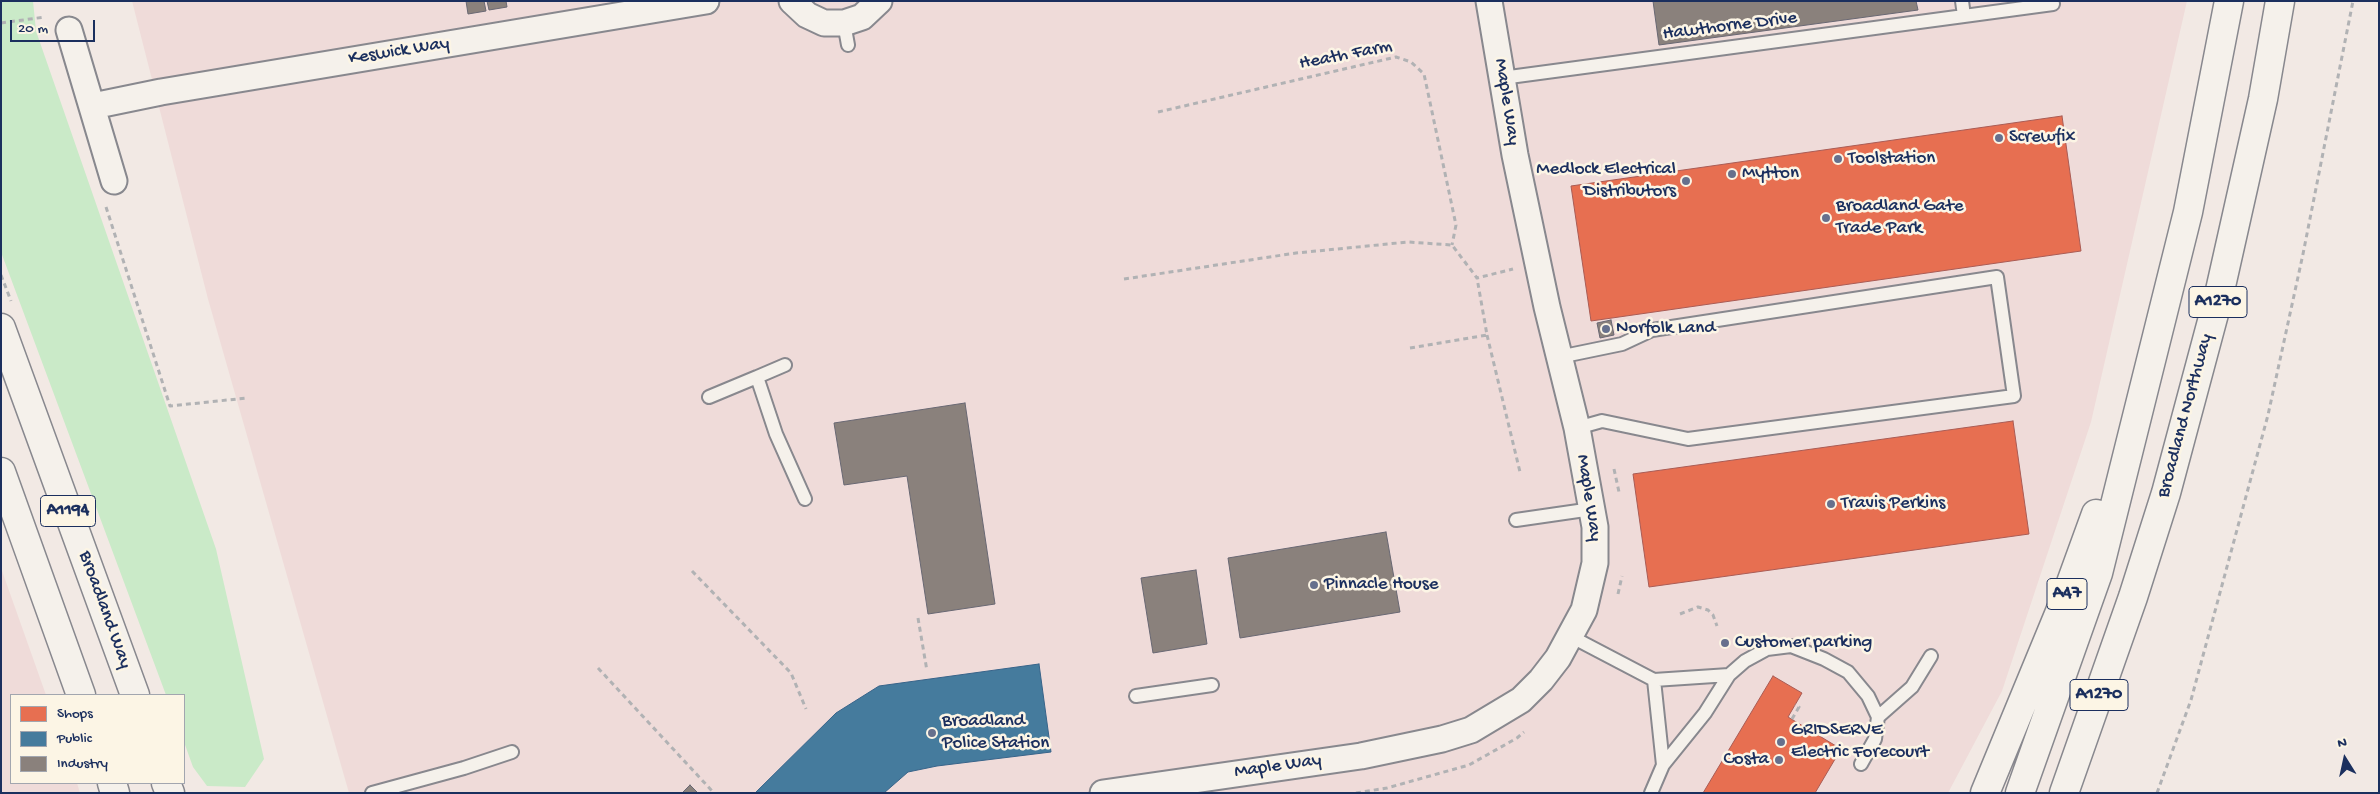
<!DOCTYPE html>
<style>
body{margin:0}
#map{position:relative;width:2380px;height:794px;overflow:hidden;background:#f2e9e4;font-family:"Gochi Hand",sans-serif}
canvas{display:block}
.frame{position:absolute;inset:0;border:2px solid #1b2f5e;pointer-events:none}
.legend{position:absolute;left:10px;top:694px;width:175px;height:90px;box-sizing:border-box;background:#fcf5e5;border:1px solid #a2a6af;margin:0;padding:6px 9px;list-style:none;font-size:15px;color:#1b2f5e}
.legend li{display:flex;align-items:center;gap:10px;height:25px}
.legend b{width:25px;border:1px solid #a2a6af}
.north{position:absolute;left:2320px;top:734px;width:50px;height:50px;-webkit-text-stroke:4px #fcf5e5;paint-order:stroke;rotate:350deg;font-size:14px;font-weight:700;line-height:20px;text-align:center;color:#1b2f5e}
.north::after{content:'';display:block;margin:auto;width:18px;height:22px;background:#1b2f5e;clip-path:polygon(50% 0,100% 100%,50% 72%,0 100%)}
.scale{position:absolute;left:10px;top:20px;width:85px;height:22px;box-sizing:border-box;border:2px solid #1b2f5e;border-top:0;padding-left:6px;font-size:15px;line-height:18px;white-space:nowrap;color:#1b2f5e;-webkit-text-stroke:4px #fcf5e5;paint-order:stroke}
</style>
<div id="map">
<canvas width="2380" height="794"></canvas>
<div class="frame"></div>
<ul class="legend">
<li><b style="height:14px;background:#e76f51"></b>Shops</li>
<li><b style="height:14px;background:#457b9d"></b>Public</li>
<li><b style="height:14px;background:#8a817c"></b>Industry</li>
</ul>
<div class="north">N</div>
<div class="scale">20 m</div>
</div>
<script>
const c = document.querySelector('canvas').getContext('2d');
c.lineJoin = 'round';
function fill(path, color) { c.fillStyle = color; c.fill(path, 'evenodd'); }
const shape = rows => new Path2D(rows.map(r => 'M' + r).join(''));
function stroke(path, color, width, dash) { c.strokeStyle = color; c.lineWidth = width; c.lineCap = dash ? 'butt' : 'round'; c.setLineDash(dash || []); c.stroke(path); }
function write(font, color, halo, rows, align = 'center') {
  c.font = font + ' "Gochi Hand",sans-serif'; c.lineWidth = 5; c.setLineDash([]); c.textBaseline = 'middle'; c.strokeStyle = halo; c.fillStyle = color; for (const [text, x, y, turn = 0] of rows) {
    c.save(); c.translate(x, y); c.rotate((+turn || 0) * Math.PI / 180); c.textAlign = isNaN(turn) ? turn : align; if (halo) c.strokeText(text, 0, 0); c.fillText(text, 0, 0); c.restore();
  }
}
fill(shape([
 [132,1,2187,1,2091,422,2002,691,1948,793,349,793,208,299],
 [1,568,46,695,11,695,11,783,77,783,80,793,1,793]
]), '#efdbd9');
fill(shape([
 [1,1,33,1,36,31,216,549,264,759,245,787,207,786,193,767,184,742,184,695,166,695,1,252]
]), '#caeac8');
const shops = shape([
 [2062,116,2081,251,1591,321,1571,186,2062,116],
 [2013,421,2029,534,1649,587,1633,474,2013,421],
 [1773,676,1802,693,1788,717,1841,749,1815,793,1703,793,1773,676]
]);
fill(shops, '#e76f51');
stroke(shops, '#aa5c55', 1);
const public = shape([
 [1039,664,1051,752,937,766,908,772,884,793,755,793,836,713,879,686,1039,664]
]);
fill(public, '#457b9d');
stroke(public, '#38648a', 1);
const industry = shape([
 [466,1,484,1,486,11,468,14,466,1],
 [487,1,506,1,507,7,489,10,487,1],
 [1653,1,1916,1,1918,10,1659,45,1653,1],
 [1611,320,1614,335,1600,338,1597,323,1611,320],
 [965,403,995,604,928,614,907,476,844,485,834,423,965,403],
 [1386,532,1400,612,1240,638,1228,558,1386,532],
 [1196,570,1207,644,1153,653,1141,578,1196,570],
 [690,785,698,793,682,793,690,785]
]);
fill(industry, '#8a817c');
stroke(industry, '#696873', 1);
const service = shape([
 [1962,1,1964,16],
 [844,23,848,45],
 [1502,78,1964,16,2053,4,2052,1],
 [1559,357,1622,344,1652,330,1997,277,2014,396,1688,439,1602,421,1577,428],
 [785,365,757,377,776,434,805,499],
 [709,397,757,377],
 [1516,520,1592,509],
 [1570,636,1654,680,1729,675],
 [1654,680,1663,765],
 [1136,696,1212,685],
 [1878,717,1912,687,1931,656],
 [372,793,464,768,512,752],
 [1651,793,1663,765,1705,713,1729,675,1745,661,1767,649,1791,646,1824,659,1848,672,1868,696,1878,717,1875,739,1861,764]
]);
const minor = shape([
 [792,1,807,15,824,23,844,23,862,17,879,1],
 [69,30,114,181],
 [93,106,161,92,706,1],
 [1103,793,1361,756,1442,739,1471,730,1521,700,1541,680,1558,658,1584,610,1595,563,1595,527,1577,428,1547,307,1515,155,1489,1]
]);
const trunk = shape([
 [1,328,135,695],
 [1,472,81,695],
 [112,783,115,793],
 [166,783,170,793],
 [1985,793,2064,602,2096,514],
 [2020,793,2098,573,2188,212,2229,1],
 [2064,793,2133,597,2166,493,2219,295,2263,99,2280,1]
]);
stroke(service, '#88888e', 16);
stroke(minor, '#88888e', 29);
stroke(trunk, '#88888e', 31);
stroke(shape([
 [1,23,45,17],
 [1158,112,1396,57,1411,62,1424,74,1456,225,1452,245],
 [106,207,170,406,247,398],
 [1,275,11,301],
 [1124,279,1296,253,1408,242,1452,245,1477,278,1513,269],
 [1487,335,1520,472],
 [1410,348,1487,335,1477,278],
 [1614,469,1619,492],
 [692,571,791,673,806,709],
 [1618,594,1622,576],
 [1680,614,1698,607,1708,610,1713,615,1717,626],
 [918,618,927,671],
 [598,668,714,793],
 [1792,719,1799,707,1795,705],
 [1356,793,1387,788,1469,765,1517,738,1524,732],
 [2157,793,2191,700,2268,415,2303,254,2353,1]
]), '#b1b2b4', 3, [5, 4]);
stroke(service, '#f5f1eb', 12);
stroke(minor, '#f5f1eb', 25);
stroke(trunk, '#f5f1eb', 28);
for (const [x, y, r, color] of [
 [1999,138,5,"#66708d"],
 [1838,159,5,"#66708d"],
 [1732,174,5,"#66708d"],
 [1686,181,5,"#66708d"],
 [1826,218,5,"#66708d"],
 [1606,329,5,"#66708d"],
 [1831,504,5,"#66708d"],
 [1314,585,5,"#66708d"],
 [1725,643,5,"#66708d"],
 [932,733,5,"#66708d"],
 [1781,742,5,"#66708d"],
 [1779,760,5,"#66708d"]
]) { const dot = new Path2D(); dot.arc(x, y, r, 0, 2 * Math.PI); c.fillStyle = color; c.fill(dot); stroke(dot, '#fcf5e5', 2); }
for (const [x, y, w] of [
 [2218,302,58],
 [68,511,55],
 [2067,594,40],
 [2099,695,58]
]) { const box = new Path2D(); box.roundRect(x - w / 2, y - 15.5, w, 31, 4); c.fillStyle = '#fcf5e5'; c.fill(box); stroke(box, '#1b2f5e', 1); }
write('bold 18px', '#1b2f5e', null, [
 ["A1270",2218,302],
 ["A1194",68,511],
 ["A47",2067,594],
 ["A1270",2099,695]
]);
write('19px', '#1b2f5e', '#fcf5e5', [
 ["Hawthorne Drive",1730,27,-7],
 ["Keswick Way",399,52,-9],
 ["Heath Farm",1346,56,-11],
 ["Maple Way",1506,102,81],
 ["Broadland Northway",2186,416,-75],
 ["Maple Way",1588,498,81],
 ["Broadland Way",104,610,70],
 ["Maple Way",1278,767,-8]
]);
write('19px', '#1b2f5e', '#fcf5e5', [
 ["Screwfix",2009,138],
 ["Toolstation",1848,159],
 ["Medlock Electrical",1676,170,"right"],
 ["Distributors",1676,192,"right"],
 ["Mytton",1742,174],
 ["Broadland Gate",1836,207],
 ["Trade Park",1836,229],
 ["Norfolk Land",1616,329],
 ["Travis Perkins",1841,504],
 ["Pinnacle House",1324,585],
 ["Customer parking",1735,643],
 ["Broadland",942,722],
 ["Police Station",942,744],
 ["GRIDSERVE",1791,731],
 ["Electric Forecourt",1791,753],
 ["Costa",1769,760,"right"]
], 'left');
</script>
